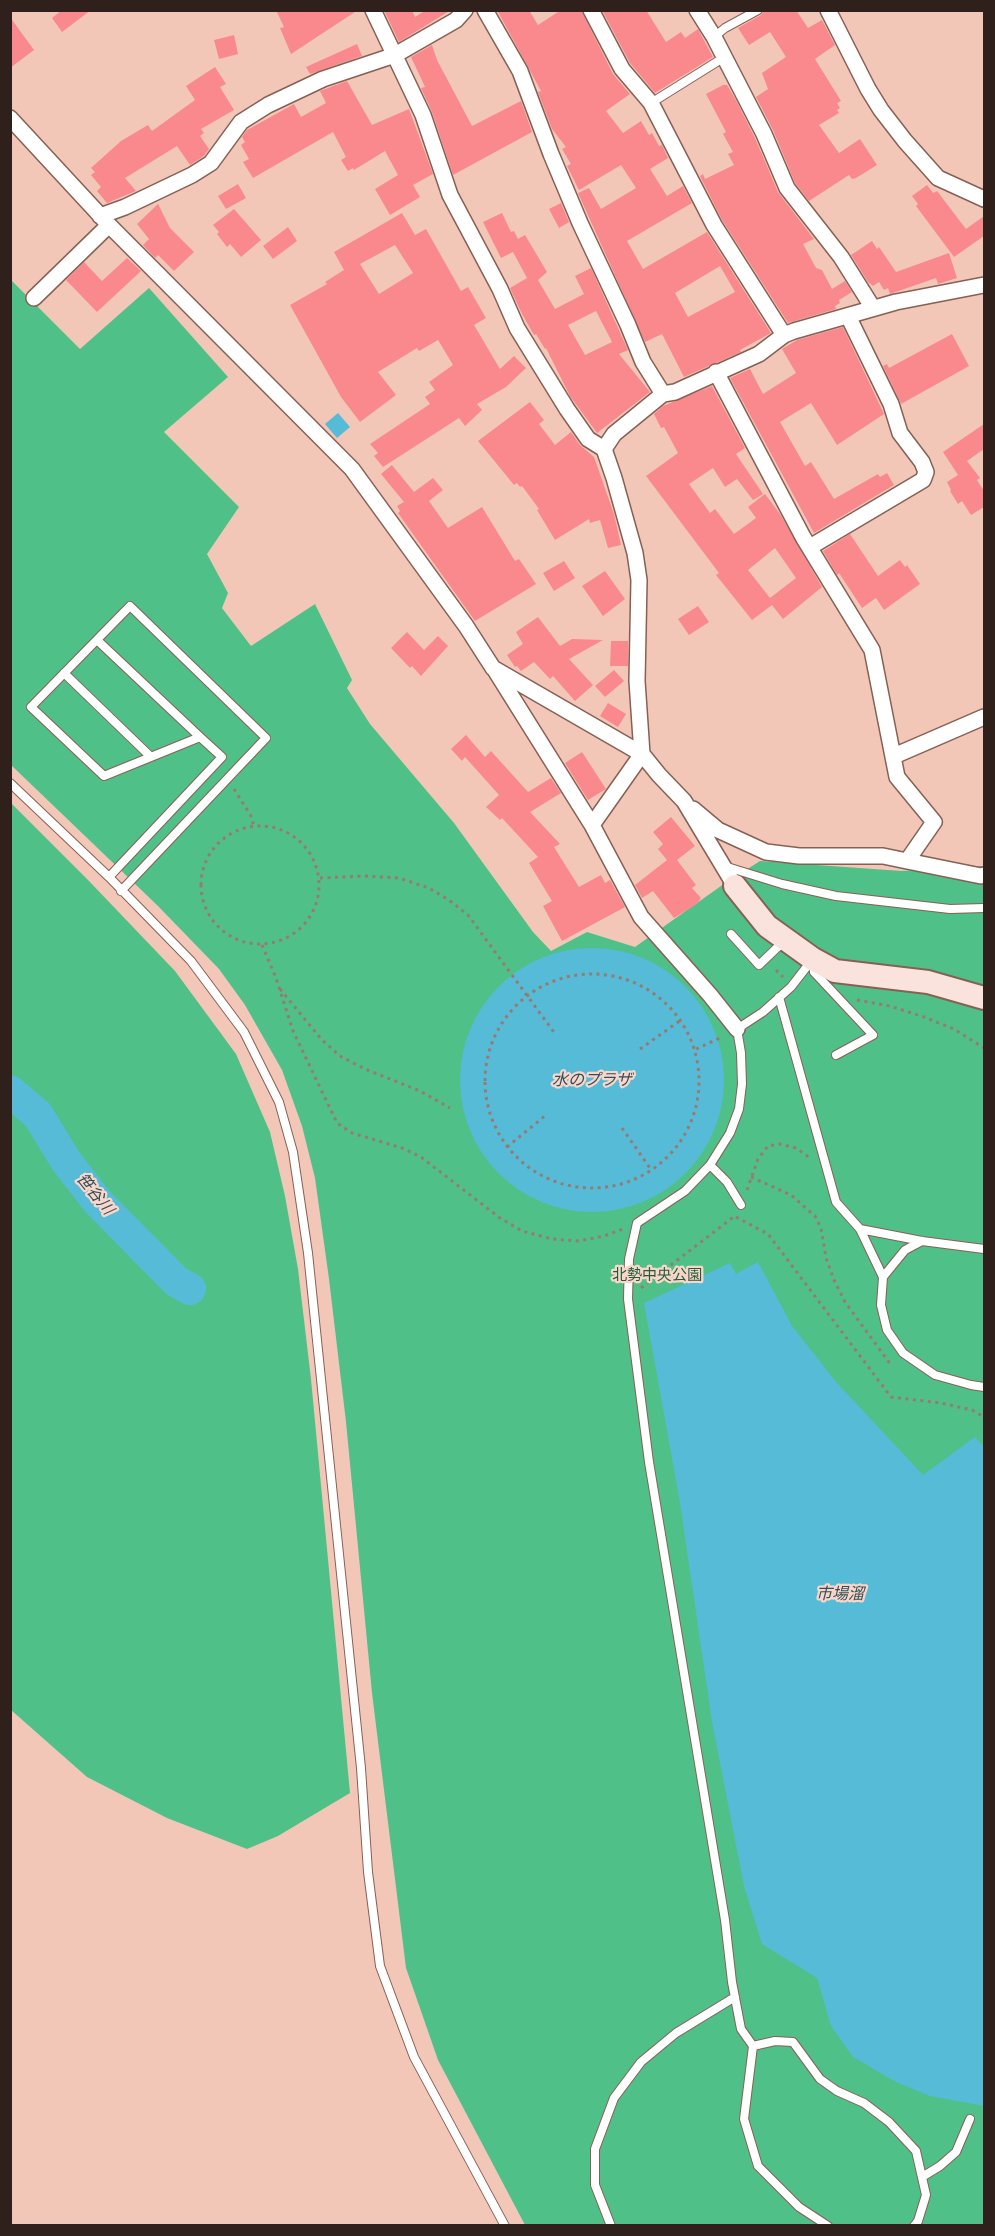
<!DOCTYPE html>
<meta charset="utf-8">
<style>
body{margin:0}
#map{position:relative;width:995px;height:2236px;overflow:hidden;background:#f3c7b8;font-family:"Public Sans",sans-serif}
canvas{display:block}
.frame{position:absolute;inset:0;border:12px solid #30201b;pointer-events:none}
</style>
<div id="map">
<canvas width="995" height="2236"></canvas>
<div class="frame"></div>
</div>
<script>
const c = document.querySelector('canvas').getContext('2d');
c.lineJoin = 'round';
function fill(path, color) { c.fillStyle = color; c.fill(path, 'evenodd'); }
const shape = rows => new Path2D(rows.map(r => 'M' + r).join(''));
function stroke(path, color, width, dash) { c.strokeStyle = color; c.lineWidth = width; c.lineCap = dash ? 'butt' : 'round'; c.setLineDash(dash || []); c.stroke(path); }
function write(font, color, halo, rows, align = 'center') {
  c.font = font + ' "Public Sans","Noto Sans JP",sans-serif'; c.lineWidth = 4.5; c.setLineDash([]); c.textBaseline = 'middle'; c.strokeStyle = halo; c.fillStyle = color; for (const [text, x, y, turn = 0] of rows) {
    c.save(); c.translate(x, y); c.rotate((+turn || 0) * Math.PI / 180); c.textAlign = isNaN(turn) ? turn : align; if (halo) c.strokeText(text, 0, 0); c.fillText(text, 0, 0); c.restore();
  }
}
fill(shape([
 [10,279,80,349,149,288,228,377,164,432,239,507,207,554,228,593,222,608,251,646,315,604,352,680,347,688,370,724,454,823,533,932,551,951,587,932,635,947,721,886,760,861,902,871,984,866,984,2225,525,2225,438,2060,406,1968,372,1693,346,1422,329,1279,315,1178,302,1126,282,1070,245,1005,219,969,158,906,11,765],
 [11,803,89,881,175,971,236,1054,270,1132,285,1196,298,1269,311,1379,350,1793,278,1836,247,1849,167,1818,87,1777,11,1710]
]), '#4fc188');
fill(shape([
 [338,413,350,427,337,438,325,424],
 '460 1080a132 132 0 1 1 264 0a132 132 0 1 1-264 0Z',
 [758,1262,792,1326,837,1383,923,1475,975,1437,984,1447,984,2106,930,2096,896,2082,853,2057,831,2026,817,1978,762,1944,744,1886,712,1722,680,1503,644,1303,730,1263,736,1274]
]), '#55bbd7');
stroke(shape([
 [10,1091,38,1115,66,1161,97,1201,176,1281,190,1289]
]), '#55bbd7', 32);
fill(shape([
 [62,10,91,10,62,32,52,18],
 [276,10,358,10,291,54,280,28,284,27],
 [384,10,412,10,415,17,426,10,451,10,399,42],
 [497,10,529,10,538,25,561,10,581,10,613,74,630,94,606,111,623,133,641,121,649,135,652,133,659,146,662,145,668,158,650,169,667,196,683,186,692,203,627,241,643,269,707,232,771,333,740,350,741,352,684,377,662,334,645,342,578,193,589,188,601,209,636,188,621,165,579,190,567,166,571,164,562,149,566,147,552,129,538,92,541,91],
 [720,266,735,292,688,317,675,293],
 [602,10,646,10,666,42,681,32,685,38,698,29,713,57,655,93,630,63],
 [765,10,796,10,808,28,822,20,835,45,815,59,841,101,837,103,840,108,837,110,839,113,819,125,839,153,860,139,877,165,856,178,852,179,849,175,809,201,795,183,773,130,756,97,768,89,762,73,786,57,770,32,749,45,738,28,761,15],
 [10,17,34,50,10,68],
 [234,35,238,54,219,59,214,40],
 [357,44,362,56,310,74,306,67],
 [432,45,437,60,472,126,521,101,532,132,453,175,432,112,421,88,425,87,411,57],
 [215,67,226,84,220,87,234,110,201,129,204,133,200,136,209,149,204,156,190,165,177,146,125,178,136,191,107,203,97,191,101,187,91,175,95,172,91,168,121,141,148,125,152,131,195,100,186,86],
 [347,81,372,125,409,109,433,174,413,185,420,197,390,215,375,189,398,175,385,151,354,170,353,168,348,171,341,160,346,157,333,132,253,178,243,162,249,159,241,145,245,142,242,137,247,130,294,104,301,117,326,103,320,91],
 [723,85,727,85,737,102,755,138,778,192,814,239,803,244,816,268,822,270,832,289,845,281,852,292,839,300,840,303,835,306,836,309,788,323,722,220,700,176,703,174,705,179,734,165,728,154,733,152,723,134,726,132,706,94],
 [238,184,246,198,226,209,218,196],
 [927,185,933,193,937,191,966,229,984,216,984,236,954,257,916,206,918,204,912,196],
 [561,203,569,222,559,228,549,209],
 [158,204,170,228,194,252,174,271,158,255,155,258,143,245,149,239,137,224],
 [234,209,261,240,241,257,230,244,227,247,217,234,219,232,213,225],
 [402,213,415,235,426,229,461,291,468,287,486,318,474,325,500,369,514,356,526,368,506,387,477,404,482,410,465,426,459,418,383,467,374,456,378,453,370,444,430,404,425,397,435,390,429,382,453,365,438,340,419,351,417,348,378,372,396,395,360,422,341,397,290,305,327,284,325,282,344,270,334,252],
 [395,245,413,273,379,294,360,264],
 [502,213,511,232,514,231,518,239,525,235,547,272,538,280,555,309,584,294,575,276,591,268,628,350,619,354,650,392,597,433,570,396,546,348,545,349,536,334,534,335,522,314,510,288,527,278,513,252,501,258,483,222],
 [596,311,612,342,585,355,568,325],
 [288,227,297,241,273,259,263,246],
 [872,241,877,249,879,247,896,272,949,253,957,278,938,284,936,278,890,294,888,288,884,290,879,282,873,286,868,282,851,255],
 [127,258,141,271,97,312,66,280,84,262,102,281],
 [843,327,884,414,837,445,811,403,780,422,805,466,811,462,834,499,878,474,880,477,887,473,894,485,814,533,730,378,750,369,763,394,796,373,782,349,797,340],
 [952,334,969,366,901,404,883,366,887,364,889,368],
 [712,386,745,448,736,454,763,494,753,500,737,479,725,487,713,468,689,484,710,513,715,509,734,534,756,518,748,507,765,494,780,514,822,587,783,619,772,605,752,620,716,575,719,573,646,476,678,453,664,427,661,428,654,414,663,406],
 [775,548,796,578,770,598,748,570],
 [530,402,544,420,539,424,555,445,571,432,580,445,594,457,614,514,621,545,608,548,600,520,590,523,589,519,555,540,537,510,539,509,522,486,520,487,517,483,514,485,478,441],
 [984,424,984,449,967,461,980,478,977,480,984,491,984,507,971,515,962,501,958,504,950,491,951,490,947,482,958,475,943,452],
 [392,465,414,492,433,478,443,490,429,501,448,528,482,507,515,561,519,559,536,584,475,621,398,513,400,511,397,506,404,502,381,474],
 [850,534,878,576,900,560,905,567,907,565,920,584,884,610,876,598,862,608,839,573,837,575,823,551],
 [564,561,575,578,554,591,543,573],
 [605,571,625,599,603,616,582,586],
 [698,606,709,622,689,635,678,619],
 [538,617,560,646,572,639,603,640,569,659,593,685,575,701,553,676,550,679,534,662,521,671,517,666,515,667,507,655,523,644,516,632],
 [407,632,424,650,438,636,448,646,421,676,412,666,410,668,391,648],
 [611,641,628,641,628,666,610,666],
 [614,670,624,681,605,697,595,686],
 [608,703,626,714,618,727,600,716],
 [466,735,485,757,491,751,528,792,551,778,561,793,530,812,560,844,554,847,579,887,601,875,605,883,610,880,625,907,562,941,543,906,552,901,529,863,538,857,502,818,500,820,486,807,499,795,465,757,462,761,451,749],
 [582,752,606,789,588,800,565,763],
 [671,817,695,846,677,860,696,885,692,888,701,898,697,904,674,918,653,891,642,898,635,885,667,860,658,849,663,844,653,832]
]), '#f9898d');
const lane = shape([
 [714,37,725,28,758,10],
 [651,103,723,58],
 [97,640,200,737],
 [64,673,151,757],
 [10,783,109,877,191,961,244,1032,279,1102,293,1152,308,1253,361,1768,368,1872,380,1966,414,2057,505,2226],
 [724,866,782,884,836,896,950,909,984,908],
 [109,877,222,757,200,737,104,776,31,707,130,606,266,738,121,891],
 [731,934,759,965,783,942],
 [812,960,791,987,763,1012,737,1029,741,1053,742,1084,739,1109,730,1133,710,1165,685,1191,637,1223,629,1259,628,1299,649,1462,725,1920,732,1982,741,2029,753,2046,744,2119,758,2166,799,2207,828,2226],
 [813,963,814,972,873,1035,836,1055],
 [779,997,836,1202,860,1229,883,1277,881,1305,887,1330,903,1353,935,1375,971,1385,984,1387],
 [710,1165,727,1182,741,1205],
 [860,1229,922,1241,984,1249],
 [883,1277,905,1250,922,1241],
 [753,2046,775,2041,793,2042,820,2079,837,2091,864,2103,889,2122,916,2151,926,2195,918,2221,914,2226],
 [922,2177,940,2166,956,2152,970,2119],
 [611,2226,595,2185,595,2149,614,2098,641,2062,676,2033,735,1997]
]);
const street = shape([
 [373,10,423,115,450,195,500,289,517,328,567,409,588,439,604,449,614,478,635,553,639,580,637,681,642,754,592,825],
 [485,10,520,71,551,154,580,223,628,325,643,362,663,394],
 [591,10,622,69,651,103,714,225,784,335],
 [697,10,714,37,764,134,787,188,841,257,873,308],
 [828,10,868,89,881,110,905,141,938,178,984,199],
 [10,118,109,225,352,469,466,626,493,668,642,754,659,775,684,801,735,886],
 [100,216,125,207,192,175,211,163,241,122,268,105,323,79,395,55,456,20,465,10],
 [34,298,109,225],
 [604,449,614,434,663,394,675,392,759,354,784,335,794,331,896,302,984,285],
 [810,547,923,480,926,472,922,462,900,433,891,404,848,316],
 [495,670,592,825,641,917,710,995,737,1029],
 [894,756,984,717],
 [693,809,718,830,766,852,799,856,883,856,907,861,934,822,897,777,872,650,803,537,716,372],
 [907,861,981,876,984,875]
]);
const secondary = shape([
 [735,886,767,926,813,959,835,971,928,982,984,998]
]);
stroke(lane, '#876054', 10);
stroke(street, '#876054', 18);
stroke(secondary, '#876054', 26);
stroke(shape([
 [234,789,251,816,254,827],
 '201 885a59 59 0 1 1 118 0a59 59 0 1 1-118 0Z',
 [320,878,365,876,399,878,429,888,449,900,468,915,556,1035],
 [262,945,276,978,293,1031,337,1123,352,1133,402,1148,421,1157,500,1218,522,1231,552,1239,579,1241,604,1236,623,1229],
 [776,970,783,977],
 '485 1081a107 107 0 1 1 214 0a107 107 0 1 1-214 0Z',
 [280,989,322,1040,340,1056,365,1069,420,1091,450,1108],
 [857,1000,890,1006,924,1017,954,1029,984,1048],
 [640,1049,681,1020],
 [696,1049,722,1037],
 [622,1128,652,1171],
 [507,1147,546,1115],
 [751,1177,791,1195,815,1216,821,1228,826,1258,834,1280,845,1302,891,1365],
 [747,1190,758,1159,768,1146,780,1144,796,1148,810,1158],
 [736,1217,768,1234,891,1397,941,1403,972,1410,984,1417],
 [641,1288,736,1215]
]), '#997a70', 3, [3, 4.5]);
stroke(lane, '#fff', 8);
stroke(street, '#fff', 15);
stroke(secondary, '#fae3dc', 22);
write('15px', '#205c3e', '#fad6ca', [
 ["北勢中央公園",657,1275]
]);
write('italic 16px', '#315059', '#fad6ca', [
 ["水のプラザ",592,1080],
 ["笹谷川",95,1194,51],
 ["市場溜",840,1594]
]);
</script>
